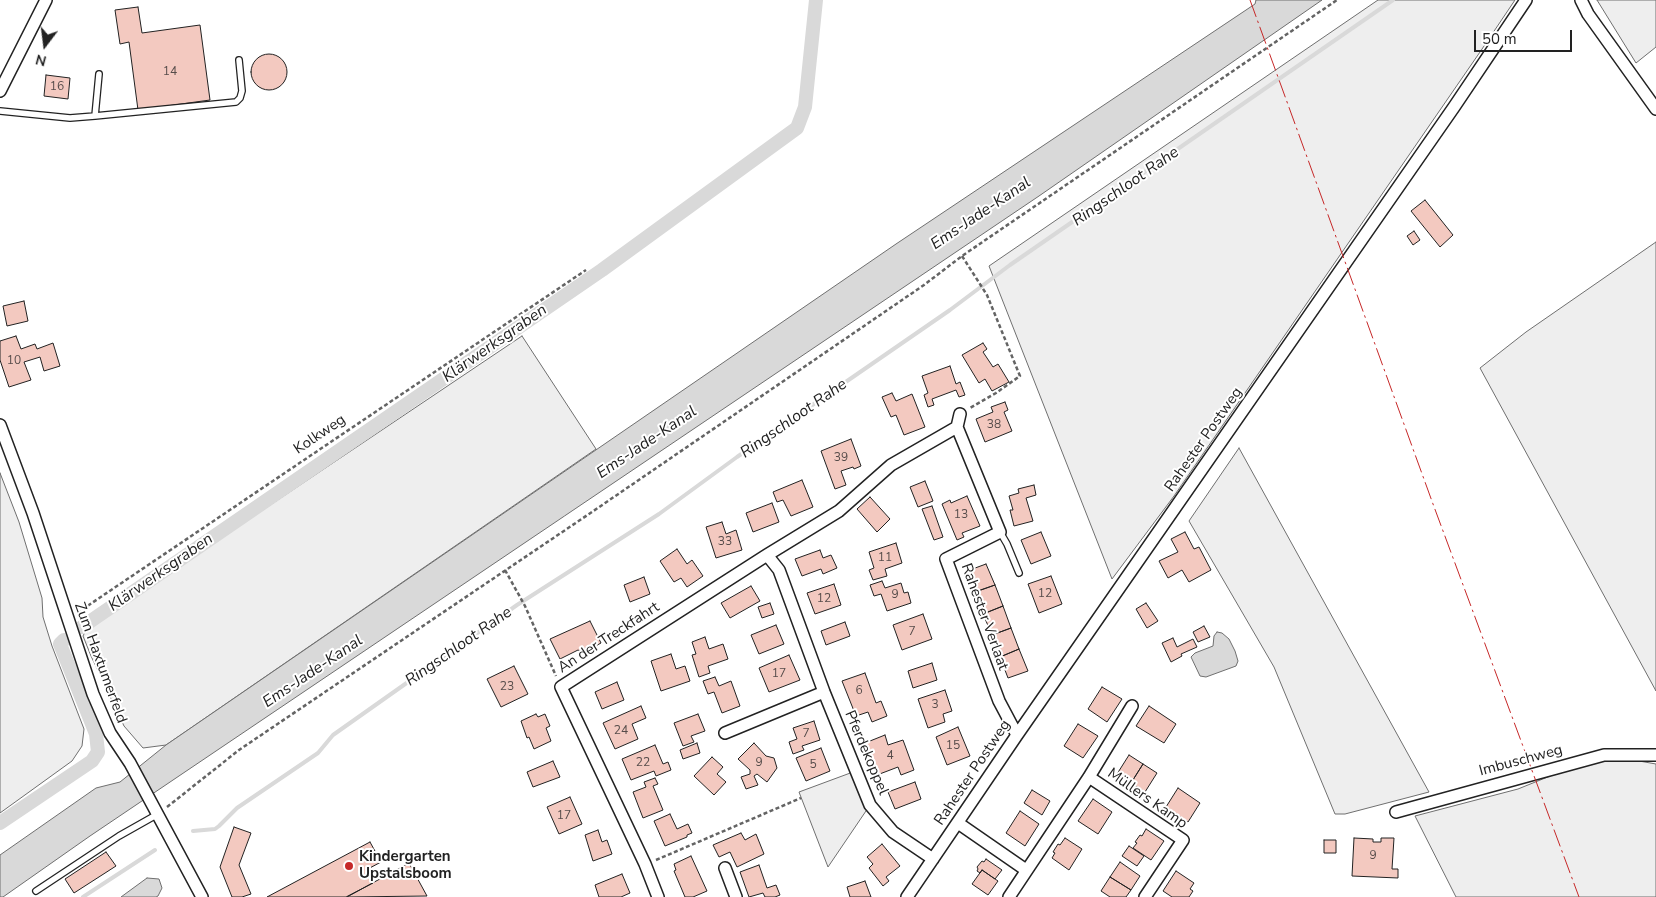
<!DOCTYPE html>
<meta charset="utf-8">
<style>
body{margin:0}
#map{position:relative;width:1656px;height:897px;overflow:hidden;background:#fff;font-family:"Nunito Sans",sans-serif}
canvas{display:block}
.north{position:absolute;left:20px;top:20px;width:50px;height:50px;-webkit-text-stroke:4px #fff;paint-order:stroke;rotate:195deg;font-size:14px;font-weight:700;line-height:20px;text-align:center;color:#222}
.north::after{content:'';display:block;margin:auto;width:18px;height:22px;background:#222;clip-path:polygon(50% 0,100% 100%,50% 72%,0 100%)}
.scale{position:absolute;left:1474px;top:30px;width:98px;height:22px;box-sizing:border-box;border:2px solid #222;border-top:0;padding-left:6px;font-size:15px;line-height:18px;white-space:nowrap;color:#222;-webkit-text-stroke:4px #fff;paint-order:stroke}
</style>
<div id="map">
<canvas width="1656" height="897"></canvas>
<div class="north">N</div>
<div class="scale">50 m</div>
</div>
<script>
const c = document.querySelector('canvas').getContext('2d');
c.lineJoin = 'round';
function fill(path, color) { c.fillStyle = color; c.fill(path, 'evenodd'); }
const shape = rows => new Path2D(rows.map(r => 'M' + r).join(''));
function stroke(path, color, width, dash) { c.strokeStyle = color; c.lineWidth = width; c.lineCap = dash ? 'butt' : 'round'; c.setLineDash(dash || []); c.stroke(path); }
function write(font, color, halo, rows, align = 'center') {
  c.font = font + ' "Nunito Sans",sans-serif'; c.lineWidth = 4; c.setLineDash([]); c.textBaseline = 'middle'; c.strokeStyle = halo; c.fillStyle = color; for (const [text, x, y, turn = 0] of rows) {
    c.save(); c.translate(x, y); c.rotate((+turn || 0) * Math.PI / 180); c.textAlign = isNaN(turn) ? turn : align; if (halo) c.strokeText(text, 0, 0); c.fillText(text, 0, 0); c.restore();
  }
}
const green = shape([
 [1378,0,1515,0,1480,52,1174,496,1112,579,989,266,1378,0],
 [1597,0,1656,0,1656,47,1636,63,1597,0],
 [1656,242,1656,691,1480,368,1526,332,1656,242],
 [522,336,596,449,166,745,143,748,124,726,91,656,83,636,87,628,522,336],
 [1239,448,1429,792,1345,814,1335,814,1274,667,1189,521,1239,448],
 [0,473,19,522,42,598,43,617,52,646,84,729,82,746,72,761,0,813,0,473],
 [1622,758,1656,764,1656,897,1456,897,1415,816,1518,789,1565,770,1596,760,1622,758],
 [853,772,868,808,828,867,799,792,853,772]
]);
fill(green, '#eee');
stroke(green, '#6f6f6f', 1);
const water = shape([
 [1256,0,1322,0,1039,196,90,836,3,897,0,897,0,855,96,788,120,782,166,745,896,244,1255,4,1256,0],
 [1217,632,1222,633,1229,639,1235,651,1238,661,1236,666,1206,677,1200,676,1191,657,1195,653,1213,646,1214,636,1217,632],
 [147,878,159,879,162,888,158,896,156,897,121,897,147,878]
]);
fill(water, '#d9d9d9');
stroke(water, '#6f6f6f', 1);
stroke(shape([
 [193,831,215,829,219,826,237,808,318,753,333,735,517,605,659,514,737,457,950,310,1010,265,1393,0],
 [83,897,155,850]
]), '#d9d9d9', 4);
stroke(shape([
 [82,627,602,270,797,128,805,107,816,0],
 [0,823,92,761,98,752,96,734,60,644,64,640]
]), '#d9d9d9', 14);
const building = shape([
 [138,7,142,33,200,25,210,100,138,110,129,42,120,44,115,10,138,7],
 '251 72a18 18 0 1 1 36 0a18 18 0 1 1-36 0Z',
 [46,75,70,78,68,99,44,96,46,75],
 [1425,200,1453,235,1440,247,1411,211,1425,200],
 [1414,231,1420,240,1413,245,1407,236,1414,231],
 [24,301,28,321,7,326,3,306,24,301],
 [16,336,21,349,35,344,37,349,53,343,60,366,44,371,40,357,24,362,31,380,9,387,0,360,0,341,16,336],
 [983,343,987,349,983,352,993,367,998,364,1009,382,992,391,985,379,979,383,962,355,983,343],
 [950,366,956,384,960,382,965,395,959,397,956,390,932,399,934,405,928,407,924,395,928,393,922,376,950,366],
 [892,393,896,401,912,394,925,427,904,435,896,415,891,417,882,397,892,393],
 [1005,402,1008,410,1004,412,1012,431,985,442,976,419,993,412,991,407,1005,402],
 [851,439,861,466,854,469,853,467,841,471,846,485,835,489,821,451,851,439],
 [802,480,813,507,791,516,783,500,777,502,773,492,802,480],
 [925,481,933,501,918,507,910,487,925,481],
 [1034,485,1036,495,1026,498,1033,521,1014,526,1010,510,1013,510,1009,496,1019,493,1018,489,1034,485],
 [967,496,980,526,962,533,964,537,957,540,942,504,950,500,951,503,967,496],
 [870,497,890,519,877,532,857,509,870,497],
 [772,503,779,522,753,532,746,513,772,503],
 [932,506,943,537,934,540,922,509,932,506],
 [722,522,726,534,736,530,742,550,716,558,706,527,722,522],
 [1041,532,1051,556,1031,564,1021,540,1041,532],
 [1185,532,1194,549,1199,547,1211,570,1189,582,1182,570,1168,578,1159,561,1178,552,1171,539,1185,532],
 [896,543,902,563,885,569,887,576,873,580,869,570,874,568,869,552,896,543],
 [677,549,687,564,692,560,703,576,687,587,681,578,674,582,660,561,677,549],
 [820,550,823,558,831,555,837,568,823,574,821,569,802,576,795,559,820,550],
 [986,564,995,585,975,592,967,571,986,564],
 [1051,576,1062,604,1039,613,1028,584,1051,576],
 [644,577,650,594,630,602,624,585,644,577],
 [882,581,885,588,901,583,904,593,908,592,911,603,887,611,881,594,874,596,870,585,882,581],
 [834,584,841,605,815,614,807,593,834,584],
 [995,585,1003,606,983,614,975,592,995,585],
 [751,586,760,601,730,618,721,603,751,586],
 [770,603,774,614,762,618,758,607,770,603],
 [1146,603,1158,621,1147,628,1136,609,1146,603],
 [1003,606,1011,628,992,635,983,614,1003,606],
 [923,614,932,639,902,650,893,625,923,614],
 [590,621,601,643,590,649,589,646,580,651,578,650,560,659,550,639,590,621],
 [845,622,850,636,826,645,821,631,845,622],
 [776,625,784,644,759,654,751,635,776,625],
 [1204,626,1210,637,1198,642,1193,632,1204,626],
 [1011,628,1019,649,1000,657,992,635,1011,628],
 [705,637,709,649,723,644,728,659,708,666,710,673,699,677,692,655,696,654,692,642,705,637],
 [1173,638,1177,647,1193,639,1197,647,1181,654,1182,656,1171,662,1162,643,1173,638],
 [1019,649,1028,671,1008,678,1000,657,1019,649],
 [671,654,676,669,685,666,690,681,661,691,651,661,671,654],
 [789,655,800,680,769,692,759,668,789,655],
 [932,663,937,680,913,688,908,671,932,663],
 [514,666,528,694,501,707,487,679,514,666],
 [865,673,876,703,881,701,887,716,872,722,868,712,856,716,842,681,865,673],
 [715,677,719,686,731,681,740,706,722,713,714,692,708,694,703,681,715,677],
 [617,682,624,700,602,709,595,692,617,682],
 [1102,687,1122,699,1107,722,1088,709,1102,687],
 [945,690,952,711,943,714,945,722,928,728,918,699,945,690],
 [641,706,646,718,632,724,638,739,615,749,603,723,641,706],
 [1149,706,1176,724,1164,743,1136,726,1149,706],
 [536,714,538,717,545,714,550,726,546,728,551,741,534,749,529,737,527,738,521,721,536,714],
 [698,714,705,731,691,736,694,742,683,746,674,723,698,714],
 [814,721,820,740,802,746,804,750,793,754,789,742,797,739,793,728,814,721],
 [1078,724,1098,736,1083,758,1064,746,1078,724],
 [958,727,970,756,947,765,936,737,958,727],
 [885,735,888,745,903,740,914,770,901,775,898,767,877,775,865,743,885,735],
 [697,743,700,753,683,759,680,750,697,743],
 [754,743,766,756,774,758,777,768,767,782,757,774,754,776,758,785,746,789,741,777,750,774,750,770,738,759,754,743],
 [655,745,663,764,668,762,671,770,656,776,654,771,631,780,622,759,655,745],
 [821,748,830,771,806,781,796,758,821,748],
 [1129,755,1143,764,1131,783,1117,774,1129,755],
 [712,757,723,767,717,774,726,782,714,795,694,776,712,757],
 [553,761,560,777,533,787,527,772,553,761],
 [1143,764,1157,773,1145,792,1131,783,1143,764],
 [655,778,658,784,653,786,663,810,643,818,633,792,646,787,644,782,655,778],
 [915,782,921,799,895,809,888,792,915,782],
 [1178,788,1200,803,1188,822,1166,807,1178,788],
 [1032,790,1050,801,1042,815,1024,803,1032,790],
 [570,797,582,824,559,834,547,807,570,797],
 [1093,799,1112,812,1098,834,1078,821,1093,799],
 [1020,811,1039,824,1025,846,1006,833,1020,811],
 [670,814,677,829,688,824,692,833,687,835,687,837,665,846,654,821,670,814],
 [234,827,251,833,239,865,251,894,242,897,232,897,220,867,234,827],
 [1146,829,1164,841,1151,860,1133,848,1137,843,1135,842,1140,835,1142,836,1146,829],
 [598,830,602,842,607,840,612,854,593,861,585,835,598,830],
 [741,833,745,840,756,834,764,854,737,867,730,852,719,857,713,845,741,833],
 [1065,838,1082,849,1069,870,1052,858,1055,853,1053,852,1058,844,1060,845,1065,838],
 [1354,838,1373,839,1373,842,1381,842,1381,838,1394,838,1392,869,1398,869,1398,878,1352,876,1354,838],
 [1324,840,1336,840,1336,853,1324,853,1324,840],
 [370,842,381,862,366,870,373,883,346,897,267,897,370,842],
 [882,844,900,866,886,877,889,881,883,886,869,868,873,864,867,857,882,844],
 [1129,846,1144,856,1137,866,1122,856,1129,846],
 [106,852,116,866,74,893,65,879,106,852],
 [691,856,707,891,693,897,685,897,674,871,676,870,674,864,691,856],
 [986,859,1002,870,995,879,982,870,980,873,977,871,978,869,977,867,982,861,984,862,986,859],
 [1120,862,1140,876,1131,890,1110,877,1120,862],
 [409,863,427,896,347,897,409,863],
 [759,865,767,888,776,885,780,895,775,897,765,897,763,893,749,897,740,872,759,865],
 [982,870,998,881,988,895,972,884,982,870],
 [1176,871,1194,883,1190,889,1193,891,1189,897,1172,897,1163,891,1176,871],
 [622,874,630,893,621,897,599,897,595,885,622,874],
 [1110,877,1131,890,1126,897,1110,897,1101,891,1110,877],
 [865,881,871,897,850,897,847,887,865,881]
]);
fill(building, '#f3c9c0');
stroke(building, '#222', 1);
const lane = shape([
 [0,111,70,118,95,116,99,74],
 [95,116,236,102,240,98,242,91,239,60],
 [1000,532,1007,544,1019,573],
 [36,891,119,836,158,814]
]);
const street = shape([
 [1581,0,1588,14,1656,109],
 [0,91,46,0],
 [0,425,33,513,93,694,110,733,130,763,202,897],
 [957,427,1000,532,946,559,999,701,1017,735],
 [767,555,779,570,824,692,870,805,893,832,933,859],
 [725,733,824,692],
 [1089,777,1183,840,1145,897],
 [1396,812,1604,755,1656,755],
 [958,823,1026,870],
 [725,868,736,897],
 [658,897,645,864,561,687,767,555,839,511,891,465,957,427,960,414],
 [907,897,1017,735,1454,107,1526,0],
 [1009,897,1089,777,1132,706]
]);
stroke(lane, '#222', 8);
stroke(street, '#222', 14);
stroke(shape([
 [962,256,987,295,1020,376,996,393,970,408],
 [505,570,525,606,556,676],
 [77,613,586,270],
 [167,807,239,750,589,514,924,285,962,256,1337,0],
 [656,860,801,798]
]), '#646464', 2.5, [4, 2.5]);
stroke(lane, '#fff', 5.5);
stroke(street, '#fff', 11);
stroke(shape([
 [1250,0,1433,504,1579,897]
]), '#c62828', 1, [18, 4, 2.5, 4]);
for (const [x, y, r, color] of [
 [349,866,5,"#c62828"]
]) { const dot = new Path2D(); dot.arc(x, y, r, 0, 2 * Math.PI); c.fillStyle = color; c.fill(dot); stroke(dot, '#fff', 2); }
write('12px', '#564c4a', null, [
 ["14",170,72],
 ["16",57,87],
 ["10",14,361],
 ["38",994,425],
 ["39",841,458],
 ["13",961,515],
 ["33",725,542],
 ["11",885,558],
 ["12",1045,594],
 ["9",895,595],
 ["12",824,599],
 ["7",912,632],
 ["17",779,674],
 ["23",507,687],
 ["6",859,691],
 ["3",935,705],
 ["24",621,731],
 ["7",806,734],
 ["15",953,746],
 ["4",890,756],
 ["22",643,763],
 ["9",759,763],
 ["5",813,765],
 ["17",564,816],
 ["9",1373,856]
]);
write('15px', '#222', '#fff', [
 ["Kolkweg",320,435,-34],
 ["Rahester Postweg",1204,440,-55],
 ["Rahester Verlaat",984,617,70],
 ["An der Treckfahrt",609,638,-33],
 ["Zum Haxtumerfeld",100,663,70],
 ["Pferdekoppel",866,753,67],
 ["Imbuschweg",1521,761,-15],
 ["Rahester Postweg",973,773,-56],
 ["Müllers Kamp",1147,799,35]
]);
write('bold 15px', '#222', '#fff', [
 ["Kindergarten",359,857],
 ["Upstalsboom",359,874]
], 'left');
write('italic 16px', '#222', '#fff', [
 ["Ringschloot Rahe",1126,187,-35],
 ["Ems-Jade-Kanal",981,214,-34],
 ["Klärwerksgraben",495,344,-35],
 ["Ringschloot Rahe",794,419,-35],
 ["Ems-Jade-Kanal",647,443,-34],
 ["Klärwerksgraben",161,573,-35],
 ["Ringschloot Rahe",459,647,-35],
 ["Ems-Jade-Kanal",313,672,-34]
]);
</script>
